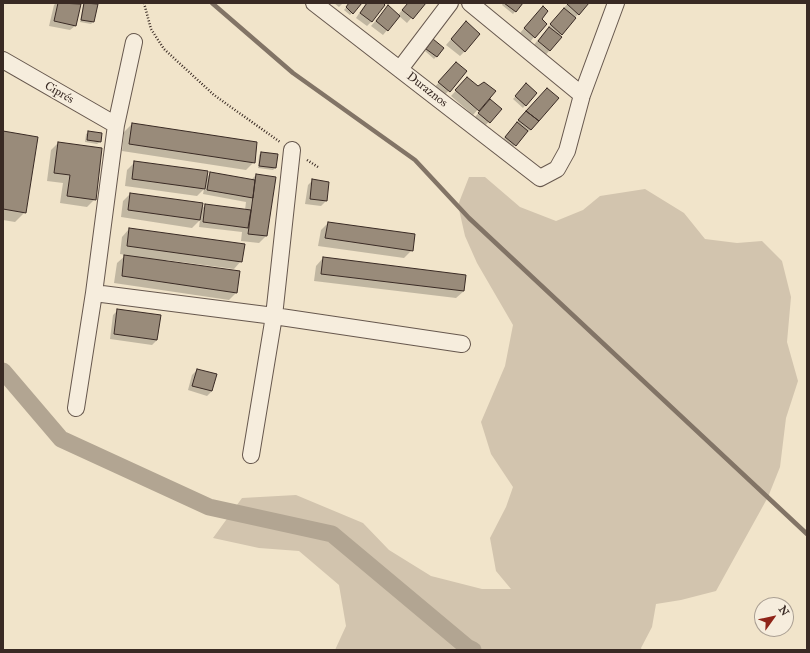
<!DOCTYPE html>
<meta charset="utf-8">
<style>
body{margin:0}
#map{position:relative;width:810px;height:653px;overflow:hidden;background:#f1e4ca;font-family:"IM FELL Great Primer",serif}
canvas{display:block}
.frame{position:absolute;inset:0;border:4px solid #392a24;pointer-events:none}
.north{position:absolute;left:754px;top:597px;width:40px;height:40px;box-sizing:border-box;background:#f6eddd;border:1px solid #aa9f93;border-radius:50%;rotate:57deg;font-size:11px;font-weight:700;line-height:16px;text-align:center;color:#392a24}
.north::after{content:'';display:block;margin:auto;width:14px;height:18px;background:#8f2418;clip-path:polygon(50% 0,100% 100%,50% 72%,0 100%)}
</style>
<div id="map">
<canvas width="810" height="653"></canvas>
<div class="frame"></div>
<div class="north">N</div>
</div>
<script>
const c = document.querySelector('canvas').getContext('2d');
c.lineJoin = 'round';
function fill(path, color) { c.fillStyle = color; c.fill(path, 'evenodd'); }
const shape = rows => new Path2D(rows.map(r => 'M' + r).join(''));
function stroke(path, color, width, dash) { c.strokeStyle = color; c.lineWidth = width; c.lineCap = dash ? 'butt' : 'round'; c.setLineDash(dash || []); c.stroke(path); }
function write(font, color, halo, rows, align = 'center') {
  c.font = font + ' "IM FELL Great Primer",serif'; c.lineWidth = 3; c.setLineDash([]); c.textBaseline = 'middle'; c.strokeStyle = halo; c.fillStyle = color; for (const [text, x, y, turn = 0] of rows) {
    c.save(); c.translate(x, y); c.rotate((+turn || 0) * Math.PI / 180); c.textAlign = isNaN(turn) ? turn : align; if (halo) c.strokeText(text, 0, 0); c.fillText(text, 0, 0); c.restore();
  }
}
fill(shape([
 [469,177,485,177,520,207,556,221,583,210,600,196,645,189,684,213,705,239,737,243,762,241,782,261,791,297,787,342,798,381,786,418,780,467,768,497,716,591,681,600,656,604,652,627,641,648,642,650,335,650,346,626,339,585,299,551,259,548,213,538,242,498,296,495,363,523,389,550,431,576,482,589,511,589,496,571,490,538,506,507,513,487,491,454,481,422,505,366,513,325,477,263,465,236,458,205]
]), '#d2c4ae');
fill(shape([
 [56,3,72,3,79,5,75,26,70,30,49,26,54,5],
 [84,3,96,5,93,22,91,24,80,22,83,5],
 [334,3,343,3,339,7],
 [350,3,361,3,350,15,344,10],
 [366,3,381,3,372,21,367,26,356,18],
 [408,3,424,3,407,23,399,16,383,35,371,26,388,7,398,15],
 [503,3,522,3,513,14,502,5],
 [568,3,588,3,559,36,560,37,545,56,533,46],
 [538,12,540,19,534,37,530,42,520,33],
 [461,28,465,51,460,56,446,45],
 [431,43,443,49,434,59,425,51],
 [451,68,466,71,444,96,434,88],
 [463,83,494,91,473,115,451,96],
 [526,85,536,93,523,108,513,99],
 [557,98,530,130,528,132,527,131,513,147,503,139,522,116],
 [486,105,500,109,484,127,474,118],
 [132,124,254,162,246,170,122,151,124,132],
 [3,132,25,212,15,222,3,220],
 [89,132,101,134,100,142,97,144,85,142,86,134],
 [58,143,95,199,87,207,60,203,63,183,47,181,51,150],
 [261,153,277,155,275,168,273,170,258,168,259,155],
 [135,162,206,178,211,173,251,180,256,175,266,236,259,243,241,241,242,232,199,227,200,220,192,228,121,217,123,201,130,194,200,210,206,205,245,210,246,202,203,194,204,189,197,196,125,186,127,170],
 [313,180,326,201,321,206,305,204,308,185],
 [328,223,412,250,404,258,318,246,321,230],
 [129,229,241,261,234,269,166,260,165,262,237,292,229,300,114,283,117,263,126,255,120,254,122,237],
 [323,258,464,291,456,298,314,281,316,266],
 [118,310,160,316,157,340,152,345,110,339,113,315],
 [197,370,212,391,207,396,188,390,192,375]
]), '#0003');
stroke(shape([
 [212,3,293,73,415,160,469,218,807,534]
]), '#827466', 4.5);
stroke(shape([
 [3,371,61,439,209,507,332,534,467,647,473,650]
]), '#b2a592', 17);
const building = shape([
 [58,3,81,4,76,26,54,21,58,3],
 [84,3,98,4,94,22,81,20,84,3],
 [349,3,362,3,353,14,346,7,349,3],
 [367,3,383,3,385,5,372,22,360,13,367,3],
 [408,3,426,3,413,19,402,10,408,3],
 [504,3,523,3,516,12,504,3],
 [568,3,589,3,579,15,567,4,568,3],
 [388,5,400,16,388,31,376,21,388,5],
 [543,6,548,11,542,19,547,24,535,38,524,28,543,6],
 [564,8,576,18,562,35,550,24,564,8],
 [466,21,480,34,465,52,451,39,466,21],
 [549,27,562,37,550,51,538,41,549,27],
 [433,39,444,48,437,57,426,49,433,39],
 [456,62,467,71,450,92,438,82,456,62],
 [467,77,478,86,484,82,496,91,479,111,455,90,467,77],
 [526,83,537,93,526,106,515,96,526,83],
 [547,88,559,98,539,121,526,111,547,88],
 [490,99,502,109,490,123,478,113,490,99],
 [526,111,539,121,531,130,518,120,526,111],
 [517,122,528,131,516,146,505,137,517,122],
 [132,123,257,142,255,163,129,144,132,123],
 [3,131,38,137,26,213,3,209,3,131],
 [88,131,102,133,101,142,87,140,88,131],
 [58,142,102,148,96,200,67,196,70,175,54,173,58,142],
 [261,152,278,154,276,168,259,166,261,152],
 [134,161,208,171,205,189,132,179,134,161],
 [210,172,255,180,253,198,207,190,210,172],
 [256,174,276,177,267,236,248,234,256,174],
 [312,179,329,182,327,201,310,199,312,179],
 [130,193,203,203,200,220,128,210,130,193],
 [205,204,251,210,248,228,203,222,205,204],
 [328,222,415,234,413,251,325,238,328,222],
 [129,228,245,244,242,262,127,246,129,228],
 [124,255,240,271,237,293,122,276,124,255],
 [323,257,466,275,464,291,321,274,323,257],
 [117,309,161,315,157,340,114,334,117,309],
 [197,369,217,374,212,391,192,386,197,369]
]);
fill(building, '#998b7a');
stroke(building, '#392a24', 1);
const street = shape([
 [314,3,540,178,557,169,567,151,582,95,616,3],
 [470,3,582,95],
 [134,42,116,125,94,293,274,316,251,455],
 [3,60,116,125],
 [400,69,450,3],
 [292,150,274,316,462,344],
 [76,408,94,293]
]);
stroke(street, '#67584e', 18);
stroke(shape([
 [144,3,151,29,164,49,214,95,280,142],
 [307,160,318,167]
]), '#392a24', 2.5, [1, 2]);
stroke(street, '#f6eddd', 16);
write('12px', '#392a24', '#f6eddd', [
 ["Duraznos",427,90,38],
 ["Ciprés",59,93,30]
]);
</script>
